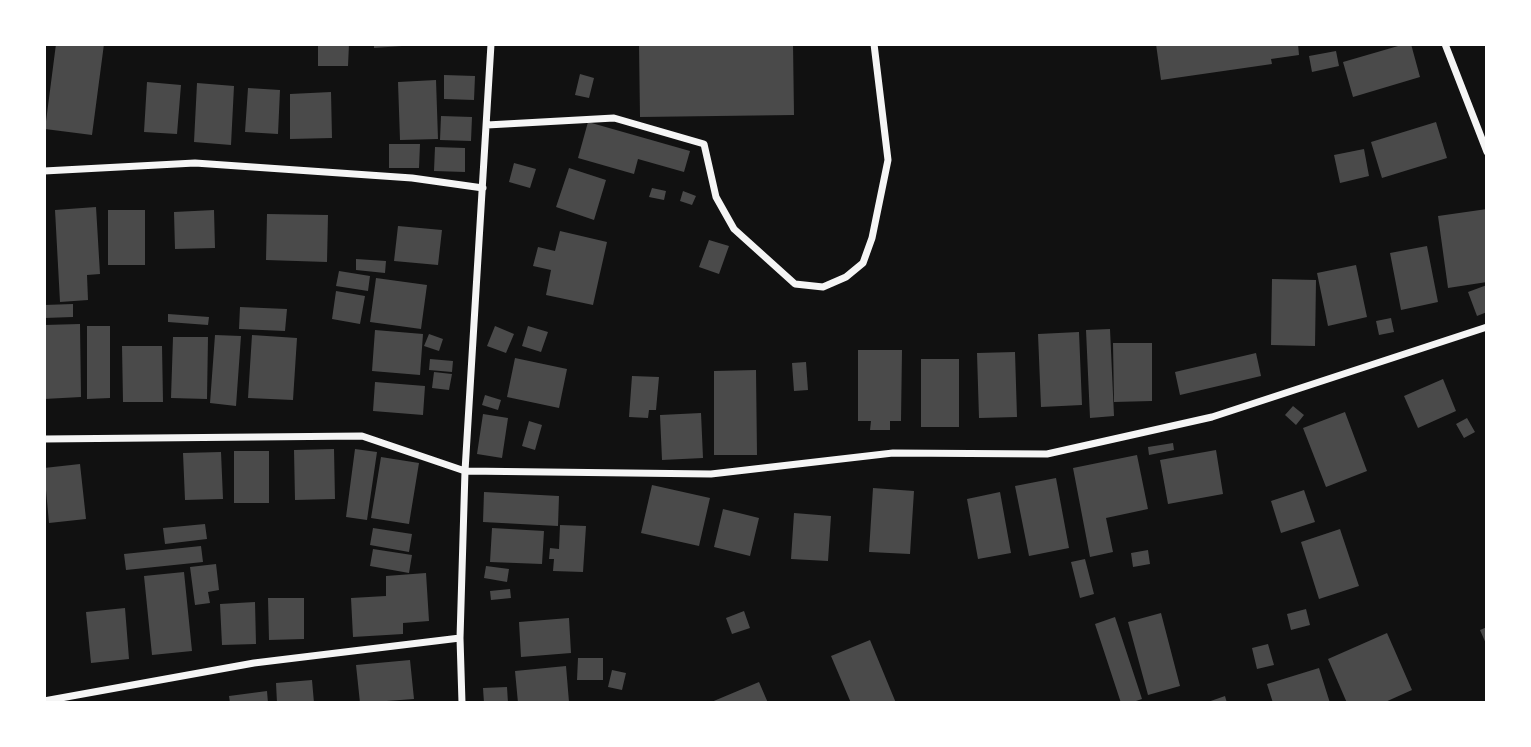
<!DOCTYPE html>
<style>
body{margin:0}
#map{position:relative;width:1531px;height:747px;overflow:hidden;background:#111;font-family:"Exo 2",sans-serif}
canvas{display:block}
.frame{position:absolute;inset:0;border:46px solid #fff;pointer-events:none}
</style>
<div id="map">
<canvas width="1531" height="747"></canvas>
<div class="frame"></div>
</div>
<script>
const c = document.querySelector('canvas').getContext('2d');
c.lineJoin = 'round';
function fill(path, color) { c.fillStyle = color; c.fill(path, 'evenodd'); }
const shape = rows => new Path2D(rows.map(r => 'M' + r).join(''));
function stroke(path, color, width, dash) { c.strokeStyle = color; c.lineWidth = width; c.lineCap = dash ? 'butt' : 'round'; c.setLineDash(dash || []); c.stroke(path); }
fill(shape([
 [56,44,104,44,92,135,45,129],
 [318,44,349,44,348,66,318,66],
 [374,44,401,44,402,46,374,48],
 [639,44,793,44,794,115,640,117],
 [1156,44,1298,44,1299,55,1271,59,1272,64,1161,80],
 [1405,44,1411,44,1420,77,1353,97,1343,62],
 [1336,51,1339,66,1312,72,1309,56],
 [580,74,594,78,589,98,575,95],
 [444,75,475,76,474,100,444,99],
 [436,80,438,139,400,140,398,82],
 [147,82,181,85,177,134,144,132],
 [197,83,234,86,231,145,194,142],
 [248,88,280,90,278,134,245,132],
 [331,92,332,138,290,139,290,94],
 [441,116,472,117,471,141,440,140],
 [588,122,690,151,684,172,638,159,634,174,578,158],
 [1436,122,1447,158,1382,178,1371,142],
 [389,144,420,144,419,168,389,168],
 [435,147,465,148,465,172,434,171],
 [1364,149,1369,176,1340,183,1334,155],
 [514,163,536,169,530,188,509,182],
 [569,168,606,180,594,220,556,207],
 [652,188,666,191,664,200,649,197],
 [683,191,696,196,692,205,680,201],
 [96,207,100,274,87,275,88,300,60,302,55,210],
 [1487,209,1487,282,1448,288,1438,216],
 [108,210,145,210,145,265,108,265],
 [214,210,215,248,175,249,174,212],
 [267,214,328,215,327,262,266,260],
 [398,226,442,230,438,265,394,261],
 [560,231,607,242,593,305,546,295,551,270,533,266,538,247,555,251],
 [709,240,729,246,719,274,699,267],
 [1427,246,1438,302,1401,310,1390,253],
 [356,259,386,261,385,273,356,270],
 [1356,265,1367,317,1328,326,1317,273],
 [339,271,370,276,368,291,336,286],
 [376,278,427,285,421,329,370,322],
 [1272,279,1316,280,1315,346,1271,345],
 [1487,285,1487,312,1477,316,1468,292],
 [336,291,365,296,360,324,332,319],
 [73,304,73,317,44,318,44,305],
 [240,307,287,309,285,331,239,329],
 [168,314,209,317,208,325,168,322],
 [1391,318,1394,332,1379,335,1376,321],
 [80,324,81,397,44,399,44,325],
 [87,326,110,326,110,398,87,399],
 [495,326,514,334,506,353,487,346],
 [528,326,548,332,541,352,522,346],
 [1110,329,1114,416,1090,418,1086,330],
 [375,330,423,334,420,375,372,371],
 [1079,332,1082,405,1041,407,1038,334],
 [429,334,443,339,439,351,424,346],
 [215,335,241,336,236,406,210,403],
 [252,335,297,338,293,400,248,398],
 [173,337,208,337,207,399,171,398],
 [1113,343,1152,343,1152,401,1114,402],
 [122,346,162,346,163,402,123,402],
 [858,350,902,350,901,421,890,421,890,430,870,430,871,421,858,421],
 [1015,352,1017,417,979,418,977,353],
 [1256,353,1261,376,1180,395,1175,372],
 [515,358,567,369,559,408,507,397],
 [430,359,453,361,452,372,429,370],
 [921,359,959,359,959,427,921,427],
 [806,362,808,390,794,391,792,363],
 [756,370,757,455,714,455,714,371],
 [434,372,452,374,449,390,432,388],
 [632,376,659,377,656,410,649,410,648,418,629,417],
 [1443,379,1456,411,1418,428,1404,396],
 [375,382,425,386,423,415,373,411],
 [485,395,501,400,498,410,482,405],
 [1293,406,1304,415,1296,425,1285,415],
 [1345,412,1367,471,1326,487,1303,428],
 [701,413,703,458,662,460,660,415],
 [483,414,508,418,502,458,477,454],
 [1467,418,1475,432,1464,438,1456,424],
 [529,421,542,425,535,450,522,446],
 [1173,443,1174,450,1149,455,1148,447],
 [334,449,335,499,295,500,294,450],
 [355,449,377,452,367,520,346,517],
 [1216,450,1223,494,1168,504,1160,460],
 [234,451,269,451,269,503,234,503],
 [221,452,223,499,185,500,183,453],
 [1137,455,1148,509,1106,518,1113,552,1090,557,1073,468],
 [381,457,419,463,409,524,371,518],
 [80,464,86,519,49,523,44,468],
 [1056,478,1069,548,1029,556,1015,486],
 [652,485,710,498,699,546,641,533],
 [873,488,914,491,910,554,869,552],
 [1304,490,1315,522,1281,533,1271,501],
 [484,492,559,496,558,526,483,522],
 [1000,492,1011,553,978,559,967,499],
 [723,509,759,518,750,556,714,547],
 [794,513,831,516,828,561,791,559],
 [205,524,207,539,165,544,163,528],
 [560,525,586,526,583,572,553,571,554,559,549,559,550,548,559,549],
 [373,528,412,534,409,552,370,545],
 [492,528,544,531,542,564,490,562],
 [1340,529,1359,586,1319,599,1301,542],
 [201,546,203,562,126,570,124,554],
 [373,549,412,555,409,573,370,566],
 [1148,550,1150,564,1133,567,1131,553],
 [1085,559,1094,594,1080,598,1071,562],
 [216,564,219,590,208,592,210,603,195,605,190,567],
 [486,566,509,569,507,582,484,578],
 [184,572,192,651,152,655,144,576],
 [426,573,429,621,403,623,403,634,353,637,351,598,386,596,386,576],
 [510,589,511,598,491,600,490,591],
 [268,598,304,598,304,639,269,640],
 [255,602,256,644,222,645,220,604],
 [125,608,129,659,91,663,86,612],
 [1306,609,1310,625,1291,630,1287,614],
 [744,611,750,628,732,634,726,618],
 [1161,613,1180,686,1148,695,1128,622],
 [1115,617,1142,699,1130,703,1121,703,1095,624],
 [569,618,571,653,521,657,519,622],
 [1487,627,1487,646,1480,630],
 [1387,633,1412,690,1383,703,1347,703,1328,659],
 [870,640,896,703,851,703,831,656],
 [1268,644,1274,665,1257,669,1252,648],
 [578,658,603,658,603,680,577,680],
 [410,660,414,699,360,703,356,665],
 [566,666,569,702,518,703,515,671],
 [1319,668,1330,703,1273,703,1267,684],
 [612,670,626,673,622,690,608,687],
 [312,680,314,703,277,703,276,683],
 [759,682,768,703,709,703],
 [507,687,508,703,484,703,483,688],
 [267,691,268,703,230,703,229,696],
 [1225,696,1227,703,1205,703]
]), '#4a4a4a');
stroke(shape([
 [1445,44,1487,152],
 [487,125,614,118,704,144,716,197,734,229,795,284,823,287,846,277,863,263,872,238,888,160,874,44],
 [44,171,195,163,412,178,483,188],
 [44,439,362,436,465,471,711,474,893,453,1047,454,1212,417,1487,327],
 [44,701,254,663,460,638],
 [462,703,460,638,465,471,491,44]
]), '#f5f5f5', 7);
</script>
